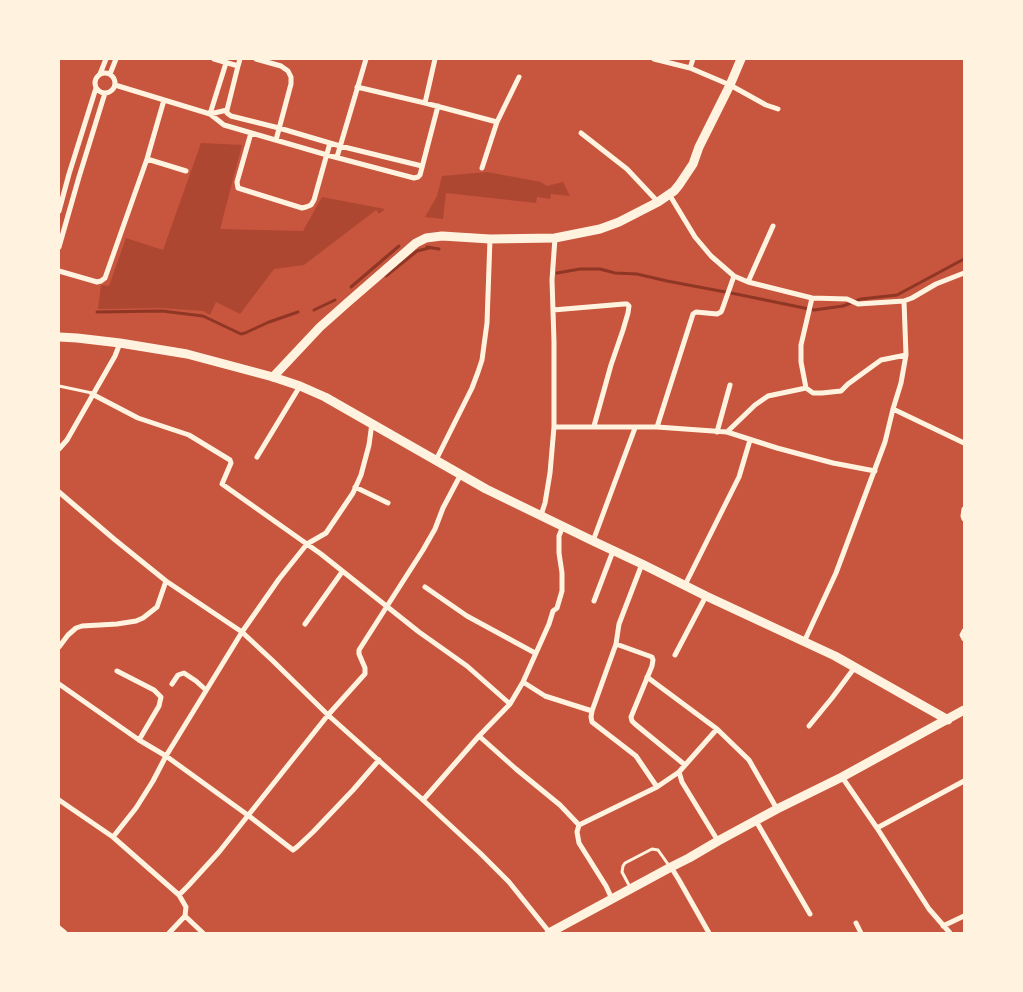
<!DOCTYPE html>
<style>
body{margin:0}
#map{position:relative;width:1023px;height:992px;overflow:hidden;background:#c8553d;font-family:"Source Sans 3",sans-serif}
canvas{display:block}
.frame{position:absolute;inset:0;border:60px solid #fff3e0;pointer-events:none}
</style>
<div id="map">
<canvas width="1023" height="992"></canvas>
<div class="frame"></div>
</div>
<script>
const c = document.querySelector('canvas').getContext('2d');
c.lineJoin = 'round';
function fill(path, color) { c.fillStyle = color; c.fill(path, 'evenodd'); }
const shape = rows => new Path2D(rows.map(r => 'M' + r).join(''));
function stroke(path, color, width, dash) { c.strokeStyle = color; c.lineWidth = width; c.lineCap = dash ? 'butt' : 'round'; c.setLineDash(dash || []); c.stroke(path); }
fill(shape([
 [201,143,242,145,220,229,303,231,322,197,385,209,379,214,376,210,304,265,274,269,240,314,216,302,210,315,203,311,161,308,98,309,101,285,109,286,126,238,163,250],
 [487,172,541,182,547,186,563,182,570,196,551,194,550,199,537,197,536,203,446,193,443,219,425,217,437,196,442,176]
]), '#ae4732');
stroke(shape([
 [427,247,439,249],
 [557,273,580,269,600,269,615,273,637,274,667,281,736,294,814,310,843,306,861,299,897,295,964,259],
 [386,276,417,251,429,248],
 [351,287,399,246],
 [314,310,335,300],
 [97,312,162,311,203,316,241,334,245,333,269,322,298,312]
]), '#8f3625', 3);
stroke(shape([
 [59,386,92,393],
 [630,887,622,872,623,866,625,863,652,849,658,850,670,867]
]), '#fff3e0', 3);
stroke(shape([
 [214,59,238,66,240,59],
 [256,59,281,66,288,71,291,77,291,84,276,140],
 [654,59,690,68,730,85,766,105,778,109],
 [226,63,210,114,224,125,327,155,414,178,418,177,420,175,438,106],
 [238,66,227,110,227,113,231,116,279,128,340,146,422,166],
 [690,68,693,59],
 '95 83a10 10 0 1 1 20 0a10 10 0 1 1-20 0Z',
 [100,74,106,59],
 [110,74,116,59],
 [115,85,210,114,227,110],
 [357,87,425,103,497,122],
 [425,103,435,59],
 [251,133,237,182,238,188,302,208,306,207,311,205,314,200,330,143],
 [581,133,627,169,658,202],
 [337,157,366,59],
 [147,159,186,171],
 [482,168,497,122,519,77],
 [669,194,695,237,711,256,734,276,748,282,812,298,847,299,858,304,904,301,912,298,936,284,964,273],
 [59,211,69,174,96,88],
 [59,247,79,177,105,93],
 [59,271,97,282,101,281,105,278,147,159,164,100],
 [748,282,773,226],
 [553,310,624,304,627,304,629,306,628,313,623,330,611,365,594,426],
 [806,388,801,362,801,345,812,298],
 [92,394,138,418,189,435,230,460,231,463,222,484,321,554,419,632,467,666,510,704],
 [893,409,964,443],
 [554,427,657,427,727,432,777,448,833,463,875,471],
 [657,427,693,314,696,312,717,314,721,312,722,310,734,276],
 [717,432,730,385],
 [727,432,755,405,768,396,806,388,813,393,822,393,841,391,848,384,881,360,906,355],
 [59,449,67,440,115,356,120,343],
 [257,457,300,386],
 [436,460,472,388,478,372,482,360,487,323,490,239],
 [355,487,388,503],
 [59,492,114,539,166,581,242,632,273,661,328,715,423,800,480,853,509,882,550,933],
 [964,509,963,516,964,519],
 [541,515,545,503,550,473,554,427,554,342,552,280,555,238],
 [593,541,635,428],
 [642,564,619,624,616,644,592,711,591,717,592,722,636,756,657,787],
 [685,585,739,477,750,440],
 [425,587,467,616,535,653],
 [594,601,613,551],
 [305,624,342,572],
 [964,631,962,635,964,639],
 [804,642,836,573,885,442,893,409,901,383,906,355,904,301],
 [616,644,652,657,653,660,652,666,631,717,632,721,635,724,685,765],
 [59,647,68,635,76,628,82,626,117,624,136,621,143,618,157,607,166,581],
 [675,655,706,596],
 [117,671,154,690,161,697,159,706,139,740],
 [647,677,717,729,749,760,777,809],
 [523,682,545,696,592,711],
 [59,684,139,740,166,756,249,816,293,850,297,847,313,832,353,790,379,760],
 [172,684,178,675,184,673,196,681,206,690],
 [809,726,832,698,855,667],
 [479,736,516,769,560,805,579,825],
 [679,772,717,729],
 [842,777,877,828,929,909,950,933],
 [59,800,113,837,179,895,186,907,185,916,169,933],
 [423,800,479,736,510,704,523,682,549,624,553,611,557,608,562,591,562,573,559,553,559,536,563,526],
 [756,821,810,914],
 [877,828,964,781],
 [113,837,136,808,153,781,166,756,242,632,279,579,307,544,326,533,353,493,361,475,369,445,372,423],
 [671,867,679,880,709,933],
 [179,895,188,886,219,852,328,715,363,676,365,674,365,668,359,654,359,650,423,550,435,529,443,508,461,474],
 [612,899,606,886,579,843,577,832,579,825,657,787,679,772,682,782,718,841],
 [185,916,203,933],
 [856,923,861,933],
 [943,926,964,916],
 [59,928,65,933]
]), '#fff3e0', 5);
stroke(shape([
 [273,377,320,327,347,303,416,243,426,238,442,236,490,239,555,238,600,229,619,222,658,202,674,191,679,185,693,164,699,147,730,85,741,59]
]), '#fff3e0', 9);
stroke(shape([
 [59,337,77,338,120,343,187,354,273,377,300,386,325,397,486,489,593,541,642,564,706,596,835,656,948,720],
 [549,933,671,867,689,858,718,841,777,809,842,777,964,710]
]), '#fff3e0', 9);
</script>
